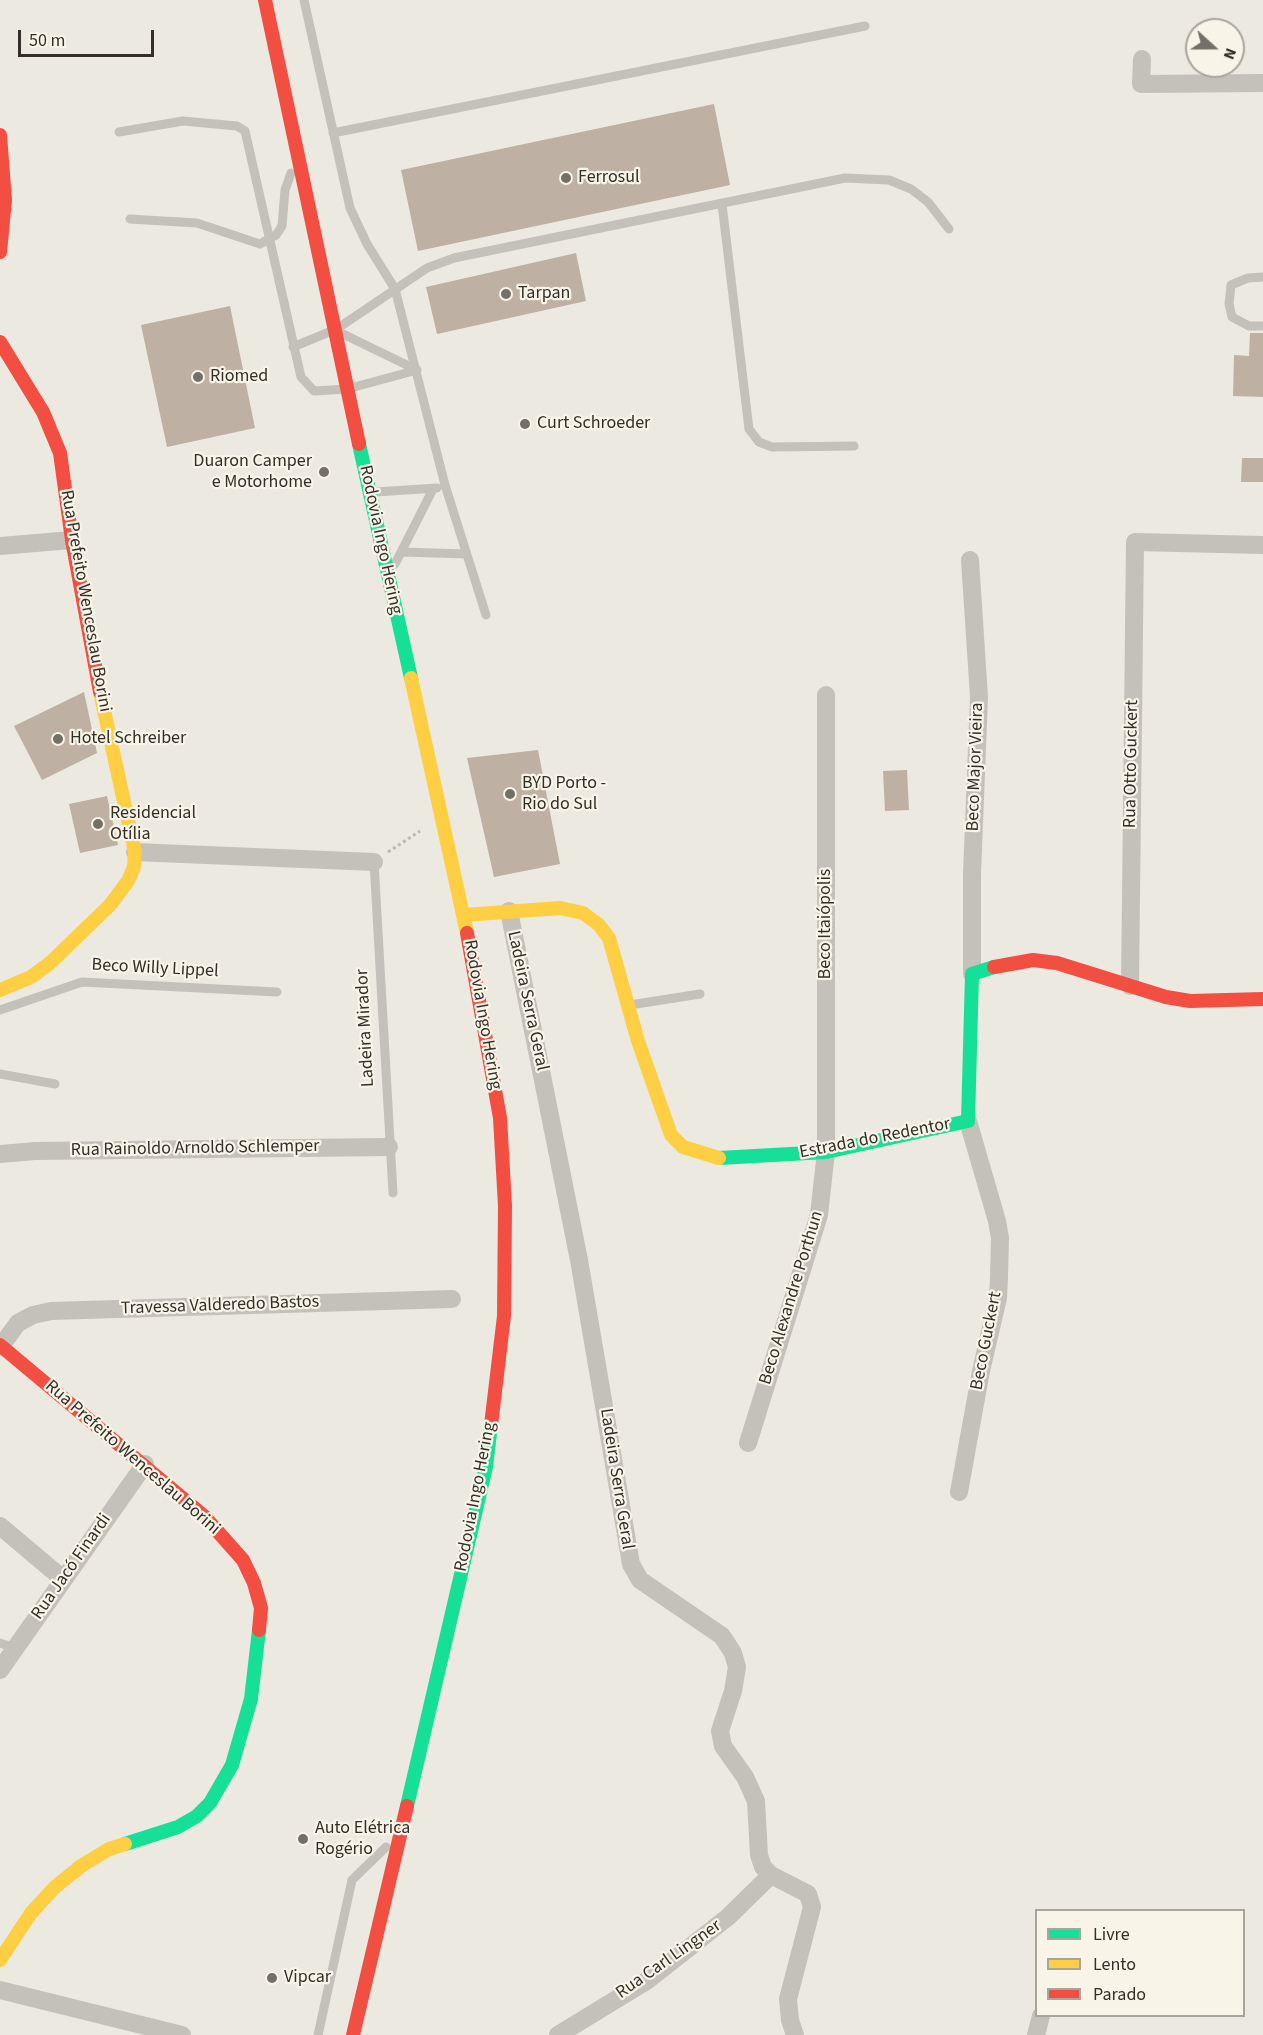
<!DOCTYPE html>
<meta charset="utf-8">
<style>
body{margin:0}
#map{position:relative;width:1263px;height:2035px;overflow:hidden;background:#ece9e0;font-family:"Source Sans 3",sans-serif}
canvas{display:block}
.legend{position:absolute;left:1035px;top:1909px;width:210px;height:108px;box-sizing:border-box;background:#f8f4e8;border:2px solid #aaa59b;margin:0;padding:8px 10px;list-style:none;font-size:18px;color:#342f28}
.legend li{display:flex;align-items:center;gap:12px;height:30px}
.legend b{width:30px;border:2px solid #aaa59b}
.north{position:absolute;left:1185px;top:18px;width:60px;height:60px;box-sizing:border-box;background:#f8f4e8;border:2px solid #aaa59b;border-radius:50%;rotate:111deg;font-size:16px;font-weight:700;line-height:24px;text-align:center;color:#342f28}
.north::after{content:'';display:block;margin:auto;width:21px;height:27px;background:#747068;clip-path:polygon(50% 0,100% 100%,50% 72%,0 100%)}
.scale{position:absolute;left:18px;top:30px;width:136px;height:27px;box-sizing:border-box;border:3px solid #342f28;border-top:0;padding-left:8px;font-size:18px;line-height:21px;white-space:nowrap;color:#342f28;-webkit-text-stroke:4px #f8f4e8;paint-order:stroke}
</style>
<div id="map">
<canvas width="1263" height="2035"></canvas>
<ul class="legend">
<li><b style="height:8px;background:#16e098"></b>Livre</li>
<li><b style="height:8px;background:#ffcf43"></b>Lento</li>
<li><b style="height:8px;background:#f24e42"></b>Parado</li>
</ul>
<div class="north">N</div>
<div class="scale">50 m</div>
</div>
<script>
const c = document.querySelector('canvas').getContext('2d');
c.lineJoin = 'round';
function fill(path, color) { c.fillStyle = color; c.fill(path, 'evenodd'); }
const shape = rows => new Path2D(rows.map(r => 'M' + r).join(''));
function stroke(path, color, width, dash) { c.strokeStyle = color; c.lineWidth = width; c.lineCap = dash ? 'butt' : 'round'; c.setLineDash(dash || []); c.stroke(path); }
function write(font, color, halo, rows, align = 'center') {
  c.font = font + ' "Source Sans 3",sans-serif'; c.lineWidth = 4.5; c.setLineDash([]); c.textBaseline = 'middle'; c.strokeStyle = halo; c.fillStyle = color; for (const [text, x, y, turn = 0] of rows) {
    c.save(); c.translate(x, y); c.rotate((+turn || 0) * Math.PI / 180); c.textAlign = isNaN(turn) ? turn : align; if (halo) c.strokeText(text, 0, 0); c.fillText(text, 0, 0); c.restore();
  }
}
fill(shape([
 [714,104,730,185,418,251,401,170],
 [576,253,586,301,437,334,426,287],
 [230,306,255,428,167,447,141,325],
 [1250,333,1263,333,1263,397,1233,396,1234,355,1249,356],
 [1242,458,1263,458,1263,482,1241,482],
 [84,692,97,753,42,780,14,726],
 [538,750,560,864,494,877,467,758],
 [907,770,909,810,885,811,883,771],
 [107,796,118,845,80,853,69,804]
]), '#beb1a4');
stroke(shape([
 [388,852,420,831]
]), '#bdb9b2', 3, [3, 3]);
stroke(shape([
 [304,0,350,208,367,244,395,289,445,485,486,615],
 [119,132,183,121,237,126,245,131,301,377,314,391,347,389,417,370],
 [333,133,865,26],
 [722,204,749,429,759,442,772,447,854,446],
 [130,219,197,223,260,244,276,235,282,226,285,190,291,173],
 [1263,277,1248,278,1231,285,1229,304,1232,317,1249,326,1263,326],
 [341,326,427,268,454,258,845,178,889,180,911,189,928,202,949,229],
 [343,334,417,370],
 [293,347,329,332],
 [376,492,437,488],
 [402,552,466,554],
 [395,564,433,489],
 [374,862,393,1193],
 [630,1005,700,994],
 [0,1010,82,982,277,992],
 [0,1074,55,1084],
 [0,1643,15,1648],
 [318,2035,352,1880,386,1847]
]), '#c4c1ba', 9);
stroke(shape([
 [1142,59,1141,84,1263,83],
 [0,546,72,540],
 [970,560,979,697,972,874,972,974],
 [135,852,374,862],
 [509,911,579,1260,631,1564,640,1580,722,1636,733,1653,737,1667,733,1691,720,1731,723,1746,745,1777,756,1801,759,1855,763,1867,771,1875,808,1894,812,1907,788,1999,790,2020,795,2035],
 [1130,986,1135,542,1263,545],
 [0,1154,35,1151,389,1147],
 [1,1346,18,1323,33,1315,51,1311,452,1299],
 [748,1443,819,1215,826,1152,826,695],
 [959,1492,981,1371,998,1298,999,1277,1000,1238,997,1221,968,1121],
 [0,1526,63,1579],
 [0,1670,145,1464],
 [0,1990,182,2035],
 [558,2035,648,1980,728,1917,771,1875],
 [1036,2035,1041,2016]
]), '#c4c1ba', 18);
stroke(shape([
 [359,444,411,678],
 [719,1158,826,1152,968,1121,972,974,994,967],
 [407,1806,486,1467,491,1425],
 [125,1844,178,1827,197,1816,210,1803,232,1765,251,1699,259,1630]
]), '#16e098', 14);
stroke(shape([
 [411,678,467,933],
 [464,915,560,908,583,913,599,925,609,938,638,1041,671,1135,683,1147,719,1158],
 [0,990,31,977,50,963,110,905,128,881,134,867,135,852,100,692],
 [0,1960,31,1913,55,1887,81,1866,109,1849,125,1844]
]), '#ffcf43', 14);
stroke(shape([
 [265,0,359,444],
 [0,135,5,200,0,252],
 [0,342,43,412,60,453,72,540,100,692],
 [467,933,500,1118,505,1206,504,1316,491,1425],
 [994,967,1033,960,1057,963,1166,997,1190,1001,1263,999],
 [0,1345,204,1516,243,1560,254,1583,261,1608,259,1630],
 [353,2035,407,1806]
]), '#f24e42', 14);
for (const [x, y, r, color] of [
 [566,178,6,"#747068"],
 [506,294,6,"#747068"],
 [198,377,6,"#747068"],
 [525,424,6,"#747068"],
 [324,472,6,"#747068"],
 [58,739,6,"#747068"],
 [510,794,6,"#747068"],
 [98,824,6,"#747068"],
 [303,1839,6,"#747068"],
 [272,1978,6,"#747068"]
]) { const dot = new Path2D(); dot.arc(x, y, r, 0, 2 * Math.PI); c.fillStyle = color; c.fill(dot); stroke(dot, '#f8f4e8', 2); }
write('18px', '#342f28', '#f8f4e8', [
 ["Ferrosul",578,178],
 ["Tarpan",518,294],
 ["Riomed",210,377],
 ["Curt Schroeder",537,424],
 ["Duaron Camper",312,462,"right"],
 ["e Motorhome",312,483,"right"],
 ["Hotel Schreiber",70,739],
 ["BYD Porto -",522,784],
 ["Rio do Sul",522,805],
 ["Residencial",110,814],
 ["Otília",110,835],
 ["Auto Elétrica",315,1829],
 ["Rogério",315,1850],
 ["Vipcar",284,1978]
], 'left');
write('18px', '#342f28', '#f8f4e8', [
 ["Rodovia Ingo Hering",380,540,78],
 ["Rua Prefeito Wenceslau Borini",85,601,80],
 ["Rua Otto Guckert",1132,764,-89],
 ["Beco Major Vieira",976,767,-88],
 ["Beco Itaiópolis",826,924,-90],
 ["Beco Willy Lippel",155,969,3],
 ["Ladeira Serra Geral",527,1001,78],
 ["Rodovia Ingo Hering",482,1015,80],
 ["Ladeira Mirador",366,1028,-93],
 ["Estrada do Redentor",875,1139,-11],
 ["Rua Rainoldo Arnoldo Schlemper",195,1149,-1],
 ["Beco Alexandre Porthun",792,1298,-73],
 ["Travessa Valderedo Bastos",220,1306,-2],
 ["Beco Guckert",987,1341,-79],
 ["Rua Prefeito Wenceslau Borini",132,1458,41],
 ["Ladeira Serra Geral",616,1479,81],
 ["Rodovia Ingo Hering",476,1497,-79],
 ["Rua Jacó Finardi",72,1567,-55],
 ["Rua Carl Lingner",669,1960,-35]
]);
</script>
